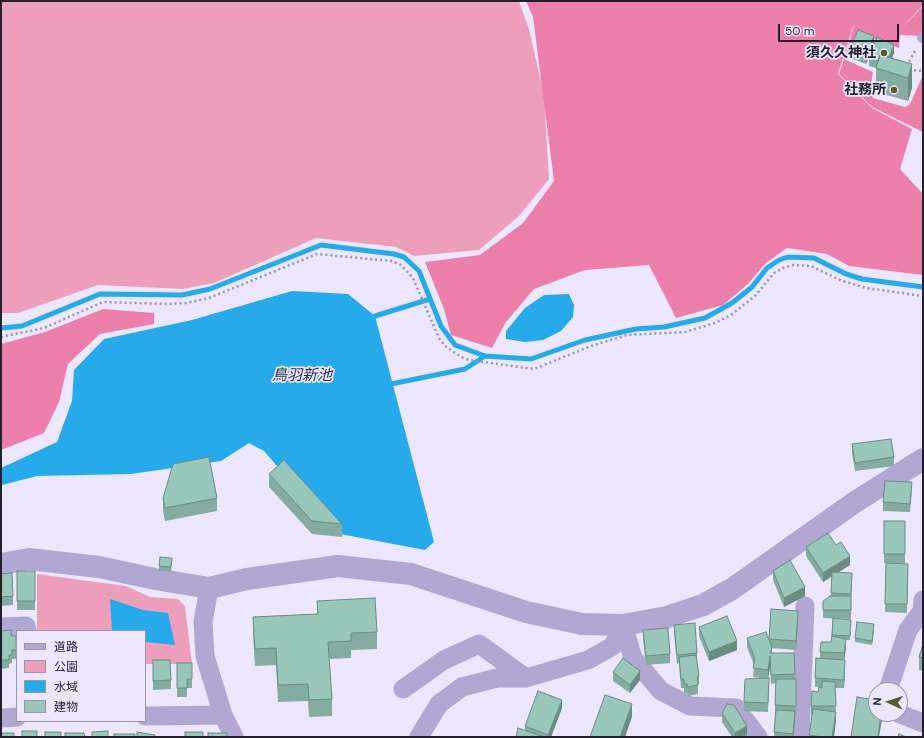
<!DOCTYPE html>
<meta charset="utf-8">
<style>
body{margin:0}
#map{position:relative;width:924px;height:738px;overflow:hidden;background:#ece6fe;font-family:"DM Sans","Noto Sans JP",sans-serif}
canvas{display:block}
.frame{position:absolute;inset:0;border:2px solid #231f2d;pointer-events:none}
.legend{position:absolute;left:16px;top:630px;width:130px;height:92px;box-sizing:border-box;background:#ece6fe;border:1px solid #9c96aa;margin:0;padding:5px 7px;list-style:none;font-size:12px;color:#231f2d}
.legend li{display:flex;align-items:center;gap:8px;height:20px}
.legend b{width:20px;border:1px solid #9c96aa}
.north{position:absolute;left:868px;top:682px;width:40px;height:40px;box-sizing:border-box;background:#ece6fe;border:1px solid #9c96aa;border-radius:50%;rotate:273deg;font-size:11px;font-weight:700;line-height:16px;text-align:center;color:#231f2d}
.north::after{content:'';display:block;margin:auto;width:14px;height:18px;background:#565d2c;clip-path:polygon(50% 0,100% 100%,50% 72%,0 100%)}
.scale{position:absolute;left:778px;top:24px;width:121px;height:18px;box-sizing:border-box;border:2px solid #231f2d;border-top:0;padding-left:5px;font-size:12px;line-height:14px;white-space:nowrap;color:#231f2d;-webkit-text-stroke:3px #ece6fe;paint-order:stroke}
</style>
<div id="map">
<canvas width="924" height="738"></canvas>
<div class="frame"></div>
<ul class="legend">
<li><b style="height:5px;background:#b2a7d3"></b>道路</li>
<li><b style="height:11px;background:#ed9ebb"></b>公園</li>
<li><b style="height:11px;background:#26aaea"></b>水域</li>
<li><b style="height:11px;background:#99c8bb"></b>建物</li>
</ul>
<div class="north">N</div>
<div class="scale">50 m</div>
</div>
<script>
const c = document.querySelector('canvas').getContext('2d');
c.lineJoin = 'round';
function fill(path, color) { c.fillStyle = color; c.fill(path, 'evenodd'); }
const shape = rows => new Path2D(rows.map(r => 'M' + r).join(''));
function stroke(path, color, width, dash) { c.strokeStyle = color; c.lineWidth = width; c.lineCap = dash ? 'butt' : 'round'; c.setLineDash(dash || []); c.stroke(path); }
function write(font, color, halo, rows, align = 'center') {
  c.font = font + ' "DM Sans","Noto Sans JP",sans-serif'; c.lineWidth = 3.5; c.setLineDash([]); c.textBaseline = 'middle'; c.strokeStyle = halo; c.fillStyle = color; for (const [text, x, y, turn = 0] of rows) {
    c.save(); c.translate(x, y); c.rotate((+turn || 0) * Math.PI / 180); c.textAlign = isNaN(turn) ? turn : align; if (halo) c.strokeText(text, 0, 0); c.fillText(text, 0, 0); c.restore();
  }
}
fill(shape([
 [1,1,519,1,529,29,544,95,549,179,519,216,479,250,414,256,396,247,316,238,214,283,183,289,98,285,18,313,1,313],
 [37,574,126,586,150,597,178,599,185,606,192,664,145,664,145,631,37,631]
]), '#ed9ebb');
fill(shape([
 [526,1,923,1,923,5,899,31,853,26,838,74,872,108,912,129,900,169,923,194,923,275,849,266,827,254,787,248,766,263,748,284,723,305,676,318,649,265,585,270,534,289,506,322,492,348,451,335,444,309,425,262,480,255,523,223,554,181,533,17],
 [923,6,923,30,918,36,900,35,899,48,857,33,846,60,873,72,870,90,873,98,905,107,910,104,923,75,923,132,872,107,839,74,854,26,899,31],
 [103,309,154,313,154,324,100,334,68,364,59,402,44,433,1,450,1,344,45,332]
]), '#ed80ab');
fill(shape([
 [292,291,348,294,375,316,434,542,425,550,335,533,264,451,249,443,221,461,131,474,37,476,2,485,1,468,57,442,72,401,74,370,104,339,192,320],
 [569,294,574,305,573,317,561,331,543,340,525,342,506,339,506,331,525,308,544,295],
 [110,599,143,610,168,613,175,645,145,642,145,631,112,631]
]), '#26aaea');
stroke(shape([
 [375,316,430,299],
 [1,328,22,326,100,294,182,295,210,289,321,245,394,254,404,257,419,271,441,326,455,345,485,356,531,359,585,340,636,329,664,327,705,318,732,303,752,287,767,268,779,260,788,257,814,258,846,274,862,279,923,287],
 [391,384,465,369,485,356]
]), '#26aaea', 5);
stroke(shape([
 [907,66,916,49],
 [909,70,923,71],
 [1,337,44,328,103,302,168,304,186,303,209,298,317,254,392,261,401,265,413,278,439,338,445,346,461,357,469,360,534,369,591,346,627,335,685,332,715,323,731,315,755,296,774,273,783,268,793,265,811,266,840,280,866,288,923,296]
]), '#9994a8', 2.5, [2, 3]);
stroke(shape([
 [922,38,923,37]
]), '#b2a7d3', 10);
stroke(shape([
 [209,588,203,622,205,656,223,715,234,737],
 [623,625,633,658,661,691,690,706,736,708,758,737],
 [1,627,26,626,27,631],
 [403,689,444,660,479,644,526,678],
 [888,690,908,630,922,611,923,600],
 [900,714,923,723],
 [145,716,223,715],
 [1,718,17,717],
 [419,737,439,704,462,687,497,678,526,678,588,660,613,646,623,625],
 [800,737,805,606]
]), '#b2a7d3', 19);
stroke(shape([
 [1,564,29,559,99,567,155,579,209,588,247,579,338,566,411,574,526,612,582,624,623,625,667,617,703,605,732,589,855,502,923,459]
]), '#b2a7d3', 22);
fill(shape([
 [874,44,894,53,892,58,912,64,912,88,908,101,876,92,876,68,869,66,869,57,866,64,850,58,850,49],
 [852,444,894,457,894,466,855,471,852,453],
 [269,474,342,524,342,537,312,534,269,487],
 [912,491,910,512,883,511,883,502],
 [163,498,217,498,217,511,165,521,163,511],
 [884,521,905,521,905,563,884,563],
 [806,547,850,565,838,572,852,573,851,619,823,618,823,601,831,596,832,576,823,582,806,556],
 [172,563,171,572,159,571,159,566],
 [886,563,908,564,907,613,885,612],
 [17,571,35,571,35,610,17,610],
 [773,571,805,596,784,607,773,580],
 [1,574,13,596,13,605,1,606],
 [317,601,377,632,377,649,351,650,351,658,329,659,332,699,332,716,309,717,308,701,278,702,276,665,255,666,253,634,253,617,317,614],
 [771,609,798,620,796,650,771,648,772,653,794,653,795,679,796,688,796,715,795,715,794,737,774,737,775,714,775,705,776,683,771,684,770,665,768,678,769,687,768,712,744,711,744,702,761,678,753,677,754,665,747,647,747,638,769,640],
 [833,618,851,624,850,640,846,640,846,648,844,660,845,669,844,688,835,688,836,714,834,737,809,737,812,715,811,715,811,706,818,692,822,688,822,687,815,687,815,678,820,658,820,652,831,642],
 [674,625,697,653,697,661,699,676,699,685,698,685,698,694,688,696,687,693,684,693,684,688,681,688,679,663,677,664,674,634],
 [699,627,737,650,709,661,699,636],
 [874,629,872,645,855,642,855,638],
 [643,630,670,654,670,663,646,665,643,639],
 [1,631,11,636,16,636,16,659,12,659,12,663,9,664,9,668,1,669],
 [923,644,923,671,919,670,919,657],
 [153,660,171,680,171,689,153,690],
 [177,663,192,663,192,688,187,688,187,697,177,697],
 [613,672,640,680,630,693,613,681],
 [562,708,551,737,516,737,525,731,525,726],
 [722,713,747,735,743,737,732,737,722,722]
]), '#84aca1');
fill(shape([
 [874,36,874,45,866,64,866,56],
 [894,45,894,53,886,73,886,64],
 [912,64,912,88,908,101,908,78],
 [850,556,850,565,823,582,823,573],
 [805,587,805,596,784,607,784,598],
 [798,611,798,620,796,650,796,641],
 [874,624,874,629,872,645,872,641],
 [846,639,846,648,844,662,844,653],
 [737,641,737,650,709,661,709,652],
 [772,648,772,657,768,679,768,670],
 [845,660,845,669,844,688,844,680],
 [640,671,640,680,630,693,630,685],
 [562,700,562,708,551,737,548,737,548,735],
 [632,704,632,717,625,737,620,737],
 [795,711,795,720,793,737,793,734],
 [836,712,836,721,834,737,832,737],
 [881,714,883,714,879,737,878,737],
 [747,726,747,735,743,737,735,737,735,733]
]), '#6b8c83');
const building = shape([
 [858,30,874,36,866,56,850,49,858,30],
 [877,37,894,45,889,57,880,55,878,61,869,57,877,37],
 [880,55,912,64,908,78,876,68,880,55],
 [891,439,894,457,855,463,852,444,891,439],
 [209,457,217,498,165,508,163,498,173,464,209,457],
 [284,460,342,524,312,521,269,474,284,460],
 [885,481,912,482,910,504,883,502,885,481],
 [884,521,905,521,905,554,884,554,884,521],
 [828,533,836,545,841,542,850,556,823,573,806,547,828,533],
 [160,557,172,558,171,567,159,566,160,557],
 [790,560,805,587,784,598,773,571,790,560],
 [886,563,908,564,907,604,885,604,886,563],
 [17,571,35,571,35,601,17,601,17,571],
 [832,572,852,573,851,594,831,593,832,572],
 [12,573,13,596,1,597,1,574,12,573],
 [830,596,851,596,851,610,823,610,823,601,830,596],
 [375,598,377,632,351,633,351,641,328,642,332,699,309,700,308,684,278,685,276,648,255,649,253,617,318,614,317,601,375,598],
 [771,609,798,611,796,641,769,639,771,609],
 [727,616,737,641,709,652,699,627,727,616],
 [833,618,851,620,850,636,832,635,833,618],
 [857,622,874,624,872,641,855,638,857,622],
 [695,623,697,653,677,655,674,625,695,623],
 [668,628,670,654,646,656,643,630,668,628],
 [11,630,11,636,16,636,16,650,12,650,12,655,9,655,9,660,1,660,1,631,11,630],
 [766,632,772,648,770,653,794,653,795,674,771,675,770,656,768,670,753,668,755,659,747,638,766,632],
 [832,636,846,639,844,653,820,652,821,642,831,642,832,636],
 [923,644,923,658,919,657,923,644],
 [696,655,699,676,697,677,698,685,688,687,687,684,684,684,684,679,681,679,679,657,696,655],
 [623,658,640,671,630,685,613,672,623,658],
 [816,658,845,660,844,680,815,678,816,658],
 [153,660,170,660,171,680,153,681,153,660],
 [177,663,192,663,192,679,187,679,187,688,177,688,177,663],
 [769,678,768,703,744,702,745,679,769,678],
 [776,679,796,679,796,706,775,705,776,679],
 [822,681,835,682,836,706,811,706,812,691,818,692,819,687,822,688,822,681],
 [538,691,562,700,548,735,525,726,538,691],
 [605,695,632,704,620,737,590,737,605,695],
 [857,697,876,700,876,714,881,714,878,737,851,737,857,697],
 [727,704,734,705,747,726,735,733,722,713,727,704],
 [813,709,836,712,832,737,822,737,809,735,813,709],
 [776,710,795,711,793,734,774,732,776,710],
 [518,728,544,737,516,737,518,728],
 [22,731,37,731,37,737,22,737,22,731],
 [108,731,108,737,92,737,92,732,108,731],
 [45,732,61,732,61,737,45,737,45,732],
 [137,732,155,735,155,737,137,737,137,732],
 [185,732,203,732,203,737,185,737,185,732],
 [1,733,14,733,14,737,1,737,1,733],
 [65,733,84,733,85,737,65,737,65,733],
 [208,733,227,733,227,737,208,737,208,733],
 [114,734,135,734,135,737,114,737,114,734],
 [899,734,906,737,898,737,899,734]
]);
fill(building, '#99c8bb');
stroke(building, '#6b8c83', 1);
for (const [x, y, r, color] of [
 [884,53,4,"#565d2c"],
 [894,90,4,"#565d2c"]
]) { const dot = new Path2D(); dot.arc(x, y, r, 0, 2 * Math.PI); c.fillStyle = color; c.fill(dot); stroke(dot, '#ece6fe', 1.5); }
write('bold 14px', '#231f2d', '#ece6fe', [
 ["須久久神社",876,53],
 ["社務所",886,90]
], 'right');
write('italic 15px', '#1b2f3b', '#ece6fe', [
 ["鳥羽新池",302,376]
]);
</script>
